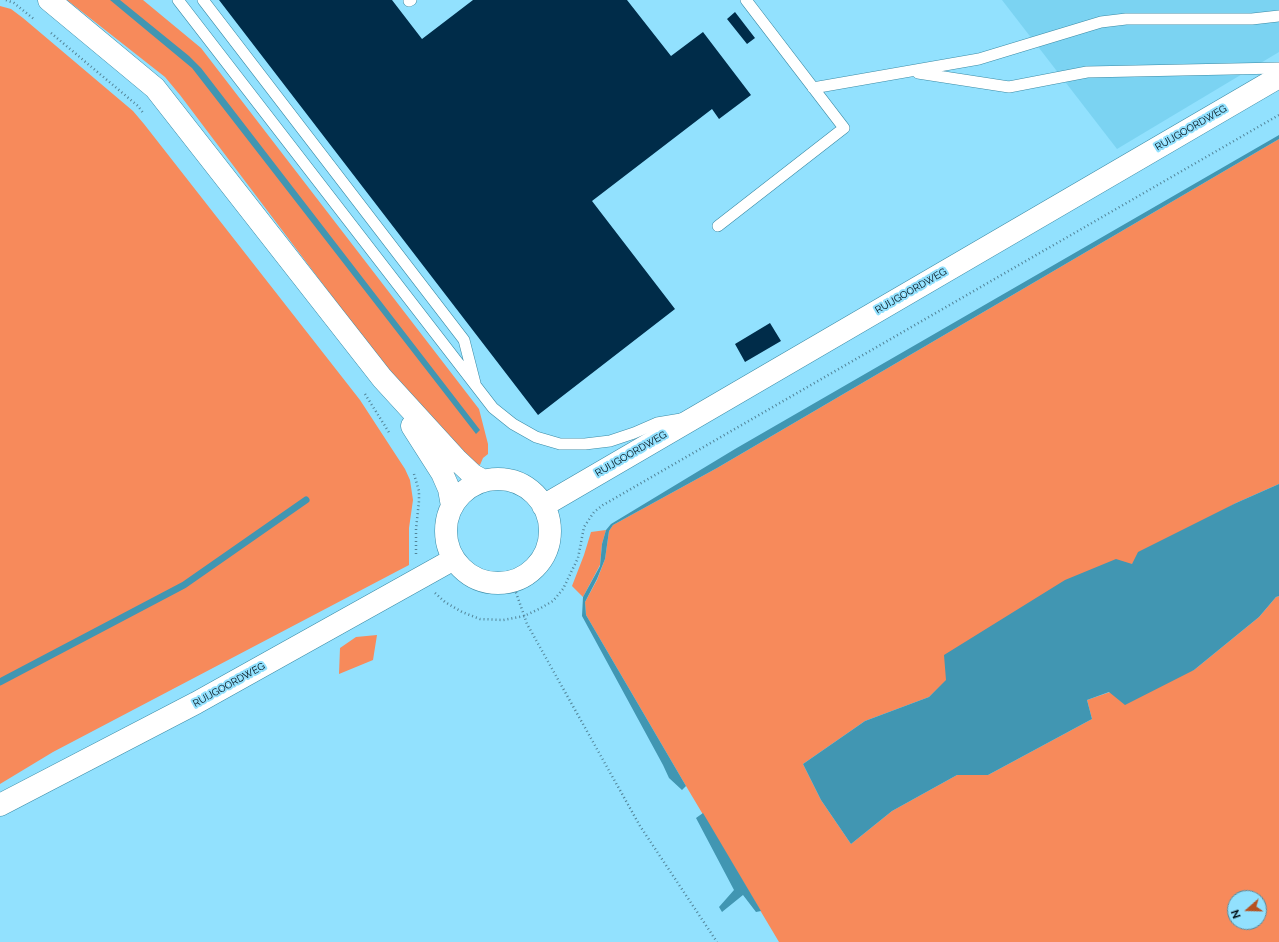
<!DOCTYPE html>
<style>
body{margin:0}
#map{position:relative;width:1279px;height:942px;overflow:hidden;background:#92e1fe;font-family:Raleway,sans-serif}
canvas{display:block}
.north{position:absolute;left:1227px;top:890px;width:40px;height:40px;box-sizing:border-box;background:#92e1fe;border:1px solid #588da1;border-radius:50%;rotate:250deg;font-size:11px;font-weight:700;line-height:16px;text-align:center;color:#000e16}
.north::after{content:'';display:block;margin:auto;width:14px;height:18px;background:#b65120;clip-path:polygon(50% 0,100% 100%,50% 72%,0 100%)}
</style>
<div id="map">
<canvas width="1279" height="942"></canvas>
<div class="north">N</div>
</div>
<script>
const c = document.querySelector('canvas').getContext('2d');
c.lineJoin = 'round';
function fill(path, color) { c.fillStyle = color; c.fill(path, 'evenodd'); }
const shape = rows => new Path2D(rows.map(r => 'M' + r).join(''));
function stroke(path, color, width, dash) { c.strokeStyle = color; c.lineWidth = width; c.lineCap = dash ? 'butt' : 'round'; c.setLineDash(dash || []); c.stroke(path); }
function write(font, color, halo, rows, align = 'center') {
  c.font = font + ' Raleway,sans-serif'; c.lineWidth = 4; c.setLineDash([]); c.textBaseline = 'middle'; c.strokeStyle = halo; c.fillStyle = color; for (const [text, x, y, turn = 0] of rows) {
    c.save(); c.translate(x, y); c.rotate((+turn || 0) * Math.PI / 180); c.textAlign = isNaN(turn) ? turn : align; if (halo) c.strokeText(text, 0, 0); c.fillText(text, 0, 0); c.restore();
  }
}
fill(shape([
 [1002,0,1279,0,1279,52,1117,149]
]), '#7bd3f2');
fill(shape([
 [67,0,143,0,201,48,479,409,488,444,488,454,483,458,480,465,469,461,393,377,180,95,165,77],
 [0,6,11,9,23,18,133,111,144,124,360,400,405,469,410,480,413,500,409,528,409,565,53,752,0,784],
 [1279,139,1279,484,1236,503,1132,564,947,680,929,697,865,721,803,764,821,800,851,844,892,811,957,775,988,775,1092,719,1087,700,1110,692,1194,670,1259,617,1276,597,1279,596,1279,942,779,942,686,786,586,615,585,602,597,580,605,559,609,531,613,525,717,468],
 [1235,898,1259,898,1259,922,1235,922],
 [606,530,602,544,600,565,583,597,572,586,584,555,591,532],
 [377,635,373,660,339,674,340,648,356,637]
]), '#f78a5b');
fill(shape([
 [110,0,120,0,189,56,201,68,480,430,476,434,192,68],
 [1279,135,1279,139,717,468,613,525,609,531,605,559,597,579,585,602,586,615,686,786,682,790,669,778,663,765,582,616,583,597,600,566,602,544,606,530,611,524,735,449],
 [1279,484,1279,596,1276,597,1259,617,1194,670,1125,705,1109,692,1087,700,1092,719,988,775,957,775,892,811,851,844,821,800,803,764,865,721,929,697,946,680,944,655,1065,580,1116,559,1132,564,1138,552,1236,503],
 [703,813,761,911,756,912,743,895,722,912,719,907,734,890,696,818]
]), '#4196b2');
stroke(shape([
 [0,682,184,585,306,500]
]), '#4196b2', 7);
fill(shape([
 [219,0,392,0,422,39,473,0,627,0,671,56,703,32,751,95,719,119,712,109,592,201,675,309,538,415],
 [735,12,755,38,747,44,727,19],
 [770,323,781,341,745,362,735,344]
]), '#002c49');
const service = shape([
 [178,0,493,408,513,424,536,437,560,444,585,444,610,441,634,433,657,423,681,419],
 [203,0,464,340,475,383],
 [409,1,411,0],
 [918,73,1009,87,1087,72,1279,68],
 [813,88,979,59,1101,22,1126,19,1252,19,1279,16],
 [718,226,844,128,746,0]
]);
const minor = shape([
 [49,0,155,88,382,378,456,459,473,475,484,481],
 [412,426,442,473,449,489,452,506],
 '446 531a52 52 0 1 1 104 0a52 52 0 1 1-104 0Z',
 [543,506,1279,77],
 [0,805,196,703,454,559]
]);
stroke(service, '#3b8ba6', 12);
stroke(minor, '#3b8ba6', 23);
stroke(shape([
 [6,0,14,3,35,20],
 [51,33,138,106,144,114],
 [365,394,390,434],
 [414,474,419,491,419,501,416,529,416,554],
 [512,581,527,624,640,826,717,942],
 [435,593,445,602,462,612,480,619,503,620,524,616,539,609,553,601,563,589,578,558,584,527,594,512,603,505,1279,115]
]), '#528498', 2.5, [1, 3]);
stroke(service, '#fff', 11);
stroke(minor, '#fff', 22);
write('10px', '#000e16', '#92e1fe', [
 ["RUIJGOORDWEG",1191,128,-30],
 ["RUIJGOORDWEG",911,291,-30],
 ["RUIJGOORDWEG",631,454,-30],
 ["RUIJGOORDWEG",229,685,-29]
]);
</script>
